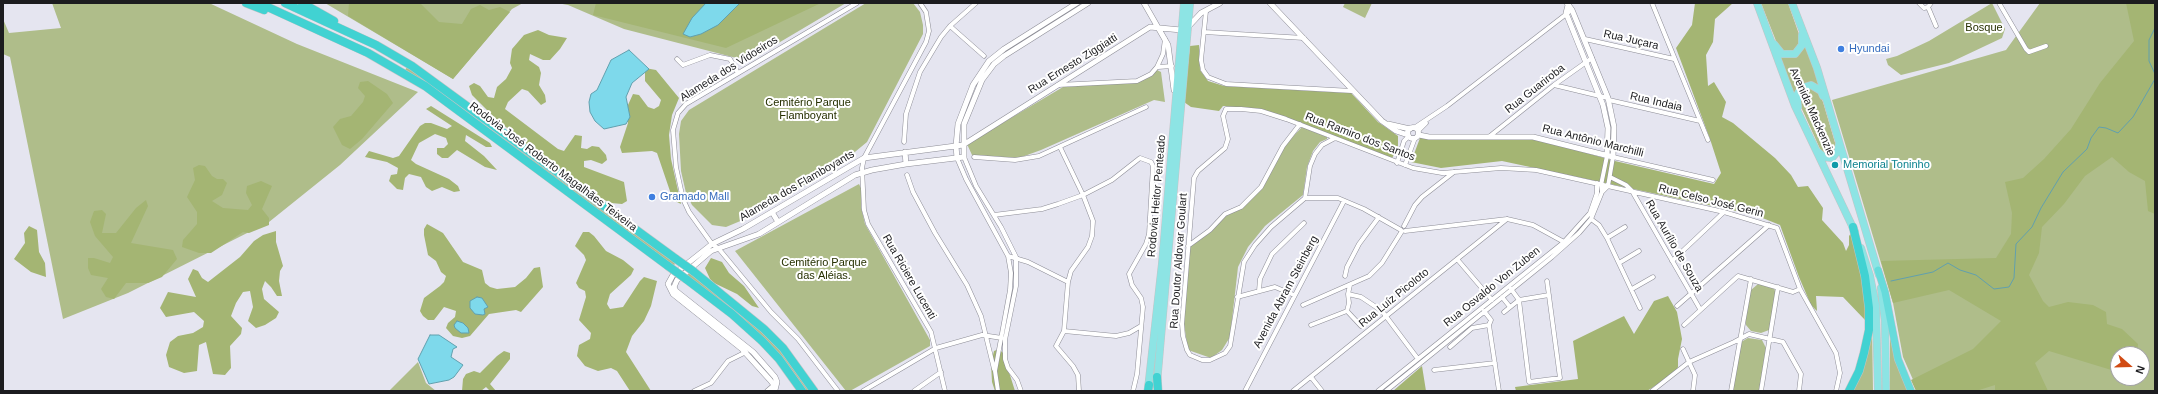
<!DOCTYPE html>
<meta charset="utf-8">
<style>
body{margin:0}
#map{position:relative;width:2158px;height:394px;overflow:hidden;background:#e5e5f0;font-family:Helvetica,sans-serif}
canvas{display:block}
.frame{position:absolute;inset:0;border:4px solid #1c1c1f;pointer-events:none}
.north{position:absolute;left:2110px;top:346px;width:40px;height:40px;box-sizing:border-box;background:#fff;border:1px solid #a4a4a5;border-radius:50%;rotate:110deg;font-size:11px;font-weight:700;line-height:16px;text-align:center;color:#1c1c1f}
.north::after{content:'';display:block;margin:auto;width:14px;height:18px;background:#d14b14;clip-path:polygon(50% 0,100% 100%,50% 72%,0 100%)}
</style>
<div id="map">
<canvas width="2158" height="394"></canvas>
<div class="frame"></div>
<div class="north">N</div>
</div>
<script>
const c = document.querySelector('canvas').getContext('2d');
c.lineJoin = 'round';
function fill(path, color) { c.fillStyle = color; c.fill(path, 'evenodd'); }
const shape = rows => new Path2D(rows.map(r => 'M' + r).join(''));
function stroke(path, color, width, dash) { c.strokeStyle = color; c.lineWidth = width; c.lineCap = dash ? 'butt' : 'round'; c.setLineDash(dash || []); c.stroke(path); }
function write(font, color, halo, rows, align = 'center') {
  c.font = font + ' Helvetica,sans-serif'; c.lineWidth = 4; c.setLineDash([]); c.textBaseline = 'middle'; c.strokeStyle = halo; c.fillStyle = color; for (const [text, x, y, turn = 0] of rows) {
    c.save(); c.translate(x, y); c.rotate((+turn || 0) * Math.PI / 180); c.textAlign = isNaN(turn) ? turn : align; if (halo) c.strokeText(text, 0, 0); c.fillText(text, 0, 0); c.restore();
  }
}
fill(shape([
 [52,3,209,3,297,44,418,92,340,165,269,222,128,293,63,319,10,57,3,54,3,19,9,33,61,28],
 [325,3,523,3,512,9,453,79],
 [557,3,846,3,748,61,624,29,568,5],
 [866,3,913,3,920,12,923,25,923,34,867,142,844,161,750,217,726,227,712,225,692,205,686,193,681,171,679,134,681,121,689,110],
 [1345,3,1372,3,1365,18,1343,7],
 [1761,3,1788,3,1800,37,1800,42,1793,51,1783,51,1778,46],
 [1992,3,2005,29,2002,38,1949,63,1901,75,1888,65,1886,59,1897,56,1929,41],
 [2040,3,2155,3,2155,391,1918,391,1903,357,1893,303,1832,100,2006,50],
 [2118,354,2142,354,2142,378,2118,378],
 [1804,43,1820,85,1813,83,1795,96,1779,55,1786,56],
 [408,66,677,262,673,266,405,70],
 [1157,70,1161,72,1165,102,1154,100,1041,150,1019,158,972,155,967,144,1063,87,1137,82],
 [1808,87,1818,91,1823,102,1836,146,1834,152,1829,155,1821,151,1801,107,1799,94],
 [1302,127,1327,137,1327,139,1320,142,1313,151,1307,167,1303,195,1265,226,1248,247,1238,267,1230,337,1222,350,1211,358,1188,350,1184,324,1190,246,1226,215,1241,208,1262,188,1285,145],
 [859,184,862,190,861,207,865,224,930,340,930,346,850,391,846,391,735,251],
 [690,272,773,340,812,391,805,391,787,366,687,276],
 [1758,284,1774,288,1776,294,1769,330,1761,333,1751,331,1746,325,1745,321,1751,290],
 [1872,323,1873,391,1852,391],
 [1890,327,1895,359,1908,391,1890,391],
 [1748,338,1762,340,1766,348,1759,391,1733,391,1741,342],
 [418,362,426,383,436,391,389,391]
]), '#afbd8a');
fill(shape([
 [349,3,420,3,439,22,462,24,471,9,480,5,489,10,500,7,510,12,453,79,348,16],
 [596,3,706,3,692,18,735,9,740,3,821,3,726,48,593,15],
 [1695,3,1733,3,1715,19,1713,42,1706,55,1708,86,1714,82,1726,102,1722,117,1733,123,1775,158,1791,175,1798,187,1808,186,1823,208,1822,220,1843,243,1846,251,1849,245,1849,236,1852,232,1869,316,1865,320,1843,297,1816,296,1817,311,1811,305,1799,277,1780,225,1755,215,1502,161,1441,168,1411,162,1420,138,1533,138,1615,161,1714,184,1721,173,1710,139,1676,48,1692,25],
 [2126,3,2155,3,2155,214,2148,211,2145,181,2129,172,2112,157,2085,176,2064,204,2042,227,2039,253,2029,275,2043,301,2049,307,2068,302,2093,305,2106,312,2107,324,2122,329,2138,344,2137,354,2118,354,2118,372,2049,351,2035,363,2048,391,1995,391,1995,385,1976,391,1916,391,1911,380,1973,349,2001,321,1949,290,1893,303,1881,261,1996,258,2011,234,2012,213,2005,182,2023,178,2044,159,2071,129,2100,83,2134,41],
 [538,30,549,35,567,38,560,49,550,60,543,60,530,54,529,60,539,67,541,73,539,85,545,95,546,102,541,105,528,91,522,89,508,102,505,109,558,149,564,151,575,135,582,136,581,148,587,149,592,146,599,147,606,155,607,160,602,164,591,160,584,161,584,167,624,182,627,201,622,204,611,203,600,198,555,167,496,119,472,95,469,86,474,83,480,86,488,97,494,98,497,87,506,79,512,68,510,63,512,49,524,35],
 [1199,45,1200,70,1208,81,1224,86,1351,93,1378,122,1398,136,1398,148,1392,158,1262,109,1223,106,1219,111,1191,107,1184,102,1190,46],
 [645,68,656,70,679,98,672,115,669,135,671,159,681,204,673,200,657,153,652,151,622,153,620,147,628,123,628,105,633,94,639,95,648,107,654,109,659,106,661,100,645,81],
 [368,81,387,94,393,103,362,139,350,149,342,145,333,127,340,119,351,116,363,102,365,96,358,88,360,82],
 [431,106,490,143,492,147,486,147,466,135,465,141,484,156,497,170,485,167,457,150,448,158,442,158,437,154,437,148,444,148,448,144,446,138,435,134,419,143,411,160,416,164,449,179,458,186,460,191,454,192,442,187,432,191,426,187,421,177,409,174,405,178,403,190,397,189,389,181,391,175,397,174,398,168,387,162,365,157,369,151,393,158,399,156,420,126,425,123,431,123,447,129,452,126,426,109],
 [199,165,205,166,212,176,217,179,223,179,227,183,222,195,212,201,223,208,248,210,252,205,246,193,247,186,261,181,272,186,262,209,269,218,269,225,249,233,243,232,211,253,199,253,182,247,183,240,197,224,197,212,187,197,195,180,193,168],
 [146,200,148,206,131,243,173,250,177,259,162,277,148,283,126,283,114,299,106,297,101,289,108,278,91,275,88,268,88,258,94,258,110,263,113,257,95,236,90,222,94,211,102,210,106,214,102,233,116,233,136,208],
 [427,224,443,233,463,262,482,270,485,283,490,287,497,289,515,287,526,278,534,268,540,267,543,287,521,312,516,310,489,314,470,336,462,338,453,336,446,328,448,323,455,317,456,311,444,307,434,320,428,320,423,316,420,311,424,298,440,286,444,282,446,276,441,272,436,261,428,255,424,235,424,229],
 [29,226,37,230,39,252,45,263,46,277,31,272,14,259,25,243,24,233],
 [276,231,276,242,283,266,280,271,279,281,282,296,277,296,271,287,265,281,262,289,264,299,279,312,276,318,265,325,256,328,248,321,253,307,250,291,243,292,236,303,231,316,242,328,241,334,230,346,231,368,225,375,213,374,206,342,199,345,197,371,184,373,169,367,166,355,170,342,178,336,193,333,203,327,204,321,194,312,166,317,160,308,168,292,196,297,188,279,193,269,198,271,202,278,208,282,240,257,254,241,263,235],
 [583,232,589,232,594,236,606,251,623,260,634,269,631,275,610,294,607,304,610,309,623,307,640,281,644,277,657,281,651,306,644,321,632,336,626,352,651,391,630,391,617,371,611,368,598,371,585,366,577,356,579,345,590,339,591,333,579,320,586,297,585,291,579,288,576,283,586,260,584,255,575,246],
 [711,258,722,262,729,273,744,286,759,308,752,306,737,294,714,283,710,279,705,268],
 [1668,296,1677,312,1682,339,1678,359,1678,367,1675,373,1647,391,1516,391,1515,387,1578,379,1573,341,1624,316,1634,334,1654,301],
 [999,349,1003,353,1015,391,995,391,992,382,991,363,994,351],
 [504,351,510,353,510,359,490,384,496,391,490,391,486,387,481,391,462,391,463,379,466,374,474,371,480,373,497,356],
 [1422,366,1426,391,1393,391]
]), '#a4b573');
const water = shape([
 [706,3,740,3,718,25,701,34,690,37,683,34,692,18,706,3],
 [629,50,649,69,632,83,626,97,630,117,626,124,604,129,595,121,590,112,589,102,591,94,597,90,611,60,629,50],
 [477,297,482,298,488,307,484,309,485,314,483,315,475,314,470,308,470,301,477,297],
 [457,321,463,323,468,328,469,333,461,333,455,328,454,325,457,321],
 [430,335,439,335,457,347,453,349,451,357,463,365,454,377,449,380,429,384,418,359,430,335]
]);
fill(water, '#7ed9eb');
stroke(water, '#61a0ae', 1);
stroke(shape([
 [2155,28,2149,40,2149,61,2155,74],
 [1891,281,1933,272,1948,263,1960,270,1976,275,1994,289,2009,287,2014,278,2016,244,2032,227,2041,208,2063,172,2087,149,2091,138,2099,127,2106,128,2118,133,2133,117,2155,79]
]), '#61a0ae', 1);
const minor = shape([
 [920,3,926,12,929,31,926,42,864,158,862,168,864,210,868,224,931,332,945,391],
 [1652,3,1708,140],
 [1919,3,1924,8,1928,7,1931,3],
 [1999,3,2026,49,2029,52,2046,46],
 [1928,7,1936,26],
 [1206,11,1201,60,1203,70,1208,77,1226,84,1352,91],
 [950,26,984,56],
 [1204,32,1304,38],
 [1585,39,1674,59],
 [677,59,683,65,710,55,730,59,738,73],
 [1158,67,1172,66],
 [1058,85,1137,81,1151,74,1157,67,1163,54,1165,39],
 [1554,85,1608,98],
 [1609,100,1700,121],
 [1414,128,1447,106,1569,12],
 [1418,131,1426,123],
 [1490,136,1554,85,1592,58],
 [904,142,906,114,920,72,941,37,950,26,976,3],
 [1060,147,1083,195,1093,221,1092,236,1088,247,1071,271,1068,282,1064,331,1056,346,1073,366,1078,375,1079,391],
 [964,157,976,186,1001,227,1016,257,1016,286,1005,340,1005,359,1008,368,1017,380,1021,391],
 [974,157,1015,160,1039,156,1146,107],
 [957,158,966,179,1008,256,1011,273,1010,290,995,371,998,391],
 [1397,163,1404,141,1409,136],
 [1405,165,1415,138],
 [907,175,913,192,935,233,967,285,981,316,994,369],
 [1610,177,1626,185,1632,191,1700,309],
 [1602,192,1601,185,1607,156],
 [1305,198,1310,166,1315,154,1322,145,1335,138],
 [994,215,1042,209,1058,204,1083,195,1112,180,1140,158,1151,162,1153,166,1149,234,1146,244,1129,274,1132,285,1141,298,1143,307,1137,374,1133,391],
 [1591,219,1599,225,1607,238,1640,308],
 [1404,226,1415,205,1422,197,1454,172],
 [1401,230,1364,209,1338,198,1305,198,1271,227,1255,245,1244,262,1230,346,1225,353,1210,360,1202,360,1190,355,1187,350,1183,336,1182,324,1194,178,1198,171,1225,148,1228,139,1223,116,1226,109,1241,109,1261,111,1286,119,1413,168,1442,173,1501,168,1536,170,1724,212,1777,228,1800,289,1836,353,1840,373,1836,391],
 [1405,231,1507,219,1533,225,1564,242],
 [1607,238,1625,227],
 [1188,246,1210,230,1225,214,1241,207,1261,187,1283,146,1300,124],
 [1008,256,1028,262,1068,282],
 [1457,259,1492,300],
 [1672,261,1724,212],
 [1619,263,1639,251],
 [1345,276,1347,267,1359,244,1379,217],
 [1350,285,1348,294,1361,297,1382,311,1418,359],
 [1511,289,1519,300,1529,382,1560,378,1547,281],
 [1632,289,1653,277],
 [1259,291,1260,279,1272,254,1304,223],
 [1237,297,1275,287,1294,295],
 [1502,297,1510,307],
 [1303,305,1369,276,1382,263,1402,231],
 [1677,306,1769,225],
 [1347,311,1361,326],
 [1347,311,1349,303,1348,294],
 [1484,311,1491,320,1489,325,1499,391],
 [1504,312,1519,300,1549,295],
 [1311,325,1347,311],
 [1684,325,1738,276,1793,292,1800,289],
 [1064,331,1116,336,1129,333,1141,326],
 [1450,347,1472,328,1489,325],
 [1683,349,1695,375,1693,391],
 [1434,370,1495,363],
 [1311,377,1322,391],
 [694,391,711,383,728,361,746,352],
 [767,391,774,385],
 [838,391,798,339,771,312,719,249,712,244,689,212,683,199,676,167,673,130,678,113,686,104,857,3],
 [863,391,936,348,982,335,1002,338],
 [914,391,941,372],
 [1245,391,1344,201],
 [1293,391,1507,219],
 [1378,391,1564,242,1590,213,1597,193,1597,183],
 [1386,391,1552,257,1579,233,1591,219,1602,192,1608,186,1613,157,1713,180],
 [1652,391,1689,362,1734,342,1749,334,1783,342,1801,374,1799,391],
 [1731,391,1751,279],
 [1761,391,1778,287]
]);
const tertiary = shape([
 [1144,3,1168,45,1174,90],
 [1270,3,1382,121,1396,131,1408,135],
 [1568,5,1566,13,1603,105,1608,128,1607,156],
 [1388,124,1410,129],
 '1407.5 133a5.5 5.5 0 1 1 11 0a5.5 5.5 0 1 1-11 0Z',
 [1419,135,1429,137,1533,137,1613,157,1614,127,1608,98,1572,10,1567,3],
 [905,152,906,164],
 [957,158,956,146,958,124,973,85,989,61,1004,49,1077,3],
 [772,212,778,222],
 [775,390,777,382,775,377,753,352,676,291,674,287,677,280,711,251,759,234,855,175,872,170,906,164,964,157,964,124,982,80,994,64,1004,56,1088,3],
 [773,391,774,385,770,380,742,349,673,294,668,284,673,275,712,244,743,229,864,158,963,145,1150,27,1181,30,1188,27,1201,13,1220,3]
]);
const primary = shape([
 [1757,3,1795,106,1855,232],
 [1792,3,1817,68,1879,275],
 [1774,44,1782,54,1795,54,1802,45,1802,35],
 [1798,107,1797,95,1801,88,1811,85,1821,91,1823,96],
 [1818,152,1824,157,1832,158,1838,151,1839,144],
 [1861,248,1870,276,1876,307,1878,391],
 [1881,288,1885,320,1886,391],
 [1157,383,1190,3],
 [1148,389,1162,264,1184,3]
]);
const trunk = shape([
 [1878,270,1885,292,1898,359,1911,391]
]);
const motorway = shape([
 [246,3,264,10],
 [259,3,368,53,425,86,668,266],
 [285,3,376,45,412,66,676,259],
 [302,3,334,21],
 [693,271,764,329,783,348,814,391],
 [686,279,732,314,762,341,779,359,802,391],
 [1157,377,1158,391],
 [1148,391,1149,385],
 [1849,391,1859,371,1864,353,1869,330,1869,308,1865,276,1853,227]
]);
stroke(minor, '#8d8d96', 5);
stroke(tertiary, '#8d8d96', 6);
stroke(primary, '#c4c4c5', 8);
stroke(trunk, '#c4c4c5', 8);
stroke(motorway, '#c4c4c5', 9);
stroke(minor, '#fff', 4);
stroke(tertiary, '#fff', 5);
stroke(primary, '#8de4e4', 7);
stroke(trunk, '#67dbdb', 7);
stroke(motorway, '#41d2d2', 8);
const motorwayBridge = shape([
 [676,259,693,271],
 [668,266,686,279]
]);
stroke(motorwayBridge, '#c4c4c5', 9, []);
stroke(motorwayBridge, '#41d2d2', 8);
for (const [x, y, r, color] of [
 [1841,49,4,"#3f7fe0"],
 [1835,165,4,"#0f9aa8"],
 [652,197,4,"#3f7fe0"]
]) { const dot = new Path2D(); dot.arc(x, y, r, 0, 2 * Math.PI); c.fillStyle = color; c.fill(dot); stroke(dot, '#fff', 1.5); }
write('11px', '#263000', '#fff', [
 ["Bosque",1984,28],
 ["Cemitério Parque",808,103],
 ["Flamboyant",808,116],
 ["Cemitério Parque",824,263],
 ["das Aléias.",824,276]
]);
write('11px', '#1c1c1f', '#fff', [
 ["Rua Juçara",1631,40,13],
 ["Rua Ernesto Ziggiatti",1073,64,-32],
 ["Alameda dos Vidoeiros",729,69,-32],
 ["Rua Guariroba",1535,89,-38],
 ["Rua Indaia",1656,102,13],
 ["Avenida Mackenzie",1812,112,66],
 ["Rua Ramiro dos Santos",1360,137,21],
 ["Rua Antônio Marchilli",1593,141,14],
 ["Rodovia José Roberto Magalhães Teixeira",553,167,37],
 ["Alameda dos Flamboyants",797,186,-30],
 ["Rodovia Heitor Penteado",1157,196,-85],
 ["Rua Celso José Gerin",1711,201,14],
 ["Rua Aurílio de Souza",1674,246,60],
 ["Rua Doutor Aldovar Goulart",1179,261,-86],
 ["Rua Riciere Lucenti",909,277,60],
 ["Rua Osvaldo Von Zuben",1492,287,-39],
 ["Avenida Abram Steinberg",1286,292,-62],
 ["Rua Luíz Picoloto",1394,298,-39]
]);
write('11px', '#366cbe', '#fff', [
 ["Hyundai",1849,49],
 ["Gramado Mall",660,197]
], 'left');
write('11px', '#0d838f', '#fff', [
 ["Memorial Toninho",1843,165]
], 'left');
</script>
